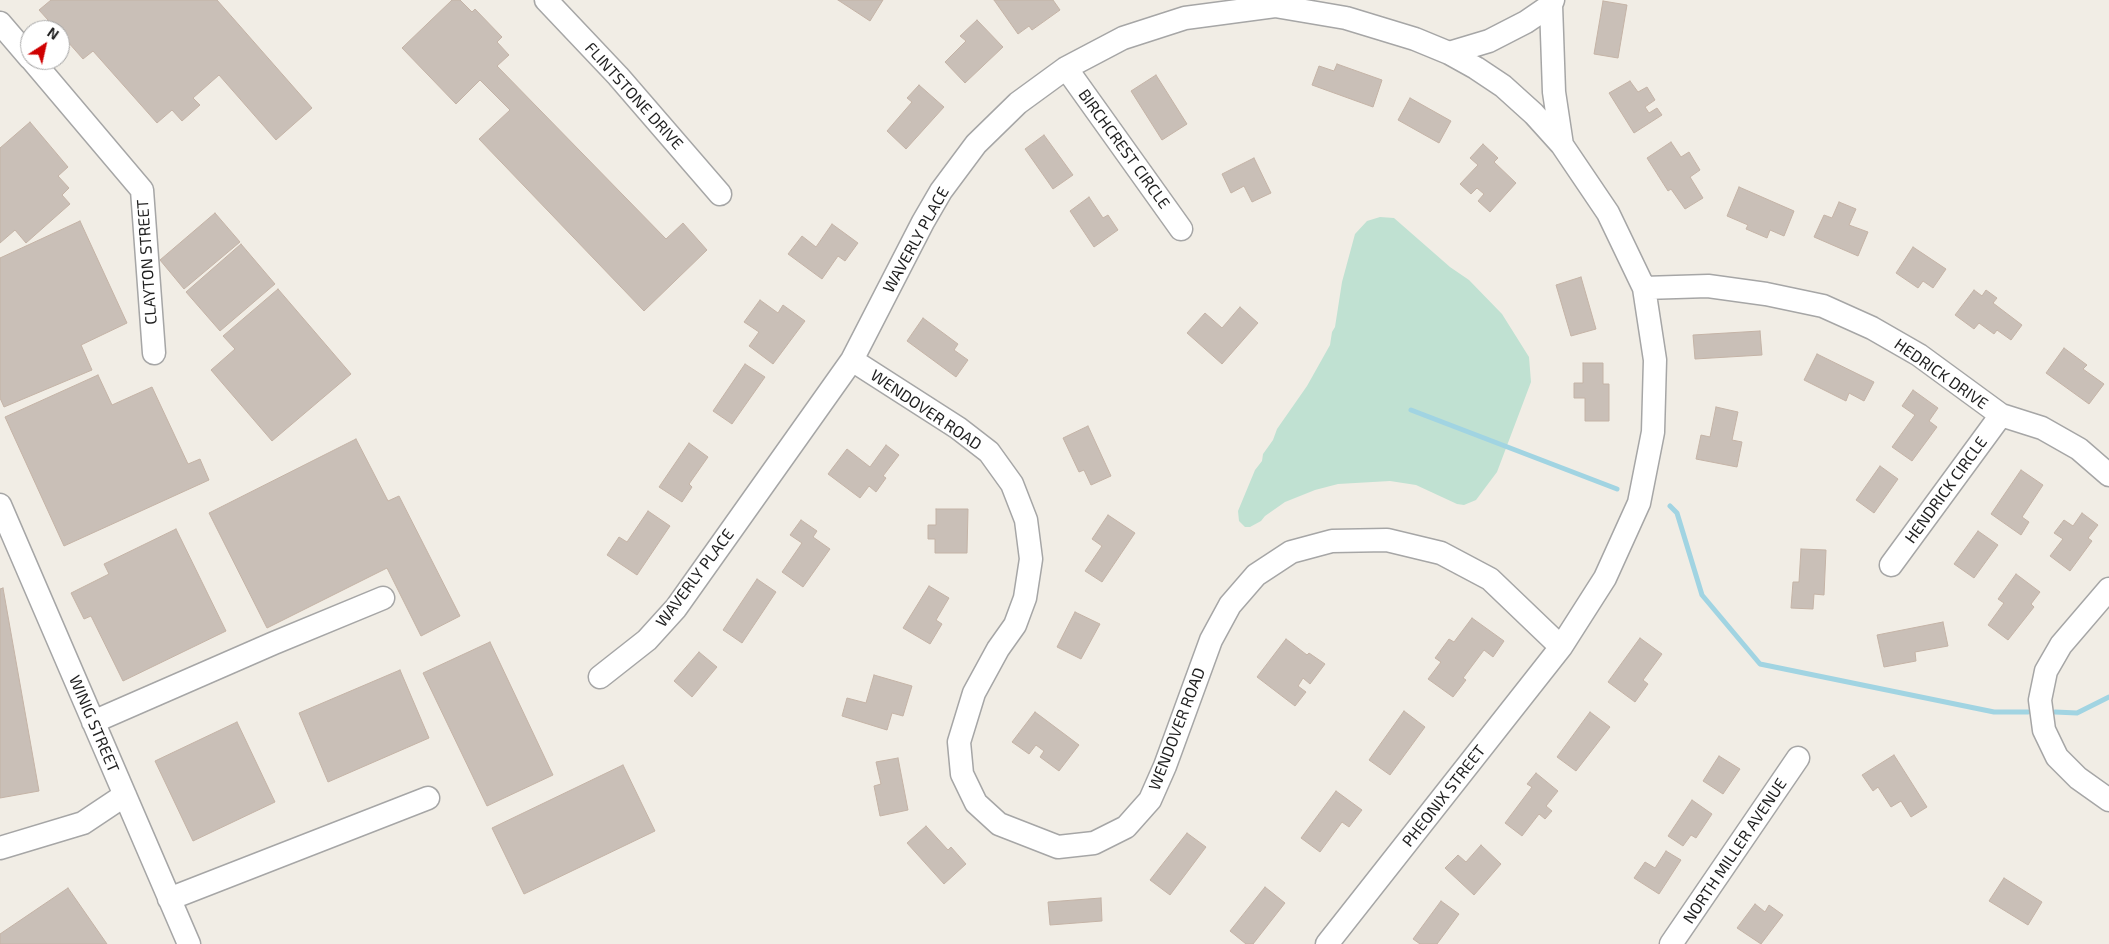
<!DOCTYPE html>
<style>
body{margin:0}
#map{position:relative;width:2109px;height:944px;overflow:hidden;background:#f1ede5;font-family:"Exo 2",sans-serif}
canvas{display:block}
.north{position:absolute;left:20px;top:20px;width:50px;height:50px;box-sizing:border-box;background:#fff;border:1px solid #a5a5a5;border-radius:50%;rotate:35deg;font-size:14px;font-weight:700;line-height:20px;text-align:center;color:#1f1f1f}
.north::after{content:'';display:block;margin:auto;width:18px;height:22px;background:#cf0000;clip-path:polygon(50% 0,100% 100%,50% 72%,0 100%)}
</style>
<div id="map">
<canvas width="2109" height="944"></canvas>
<div class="north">N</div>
</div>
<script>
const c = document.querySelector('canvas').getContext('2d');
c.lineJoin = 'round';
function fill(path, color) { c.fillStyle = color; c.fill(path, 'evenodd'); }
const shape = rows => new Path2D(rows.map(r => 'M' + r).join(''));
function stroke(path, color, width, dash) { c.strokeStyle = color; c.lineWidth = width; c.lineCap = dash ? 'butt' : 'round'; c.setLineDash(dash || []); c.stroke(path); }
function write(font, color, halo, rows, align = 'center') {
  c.font = font + ' "Exo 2",sans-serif'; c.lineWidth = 5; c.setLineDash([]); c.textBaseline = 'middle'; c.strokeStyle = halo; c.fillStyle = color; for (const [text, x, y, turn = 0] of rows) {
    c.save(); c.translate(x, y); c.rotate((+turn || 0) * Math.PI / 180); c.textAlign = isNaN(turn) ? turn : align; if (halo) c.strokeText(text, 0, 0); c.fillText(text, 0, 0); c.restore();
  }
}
fill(shape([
 [1380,217,1394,218,1450,267,1469,280,1502,314,1529,357,1531,382,1497,472,1476,500,1464,505,1457,504,1416,485,1390,481,1338,484,1315,490,1285,502,1265,516,1261,521,1250,527,1245,527,1239,521,1238,511,1255,470,1262,461,1263,454,1273,440,1277,429,1307,386,1330,345,1332,332,1335,327,1342,282,1355,234,1367,221]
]), '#c0e1d2');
stroke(shape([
 [1411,410,1617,489],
 [1670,506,1677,513,1702,595,1760,664,1994,712,2028,712],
 [2055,712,2077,713,2109,697]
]), '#a1d4e2', 5);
const building = shape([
 [51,0,217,0,312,108,276,140,219,75,193,98,200,105,182,121,172,110,157,123,93,51,83,59,60,33,60,30,57,30,39,10,51,0],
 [452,0,460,0,472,12,475,9,502,37,497,42,509,55,497,66,666,239,683,223,707,250,644,311,479,139,510,110,480,80,456,104,402,48,452,0],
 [838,0,883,0,870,21,838,0],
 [994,0,1053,0,1060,10,1032,30,1029,26,1018,34,994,0],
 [1603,1,1627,5,1618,58,1594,54,1603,1],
 [977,20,1003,47,965,83,945,62,966,41,960,36,977,20],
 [1337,64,1382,80,1373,107,1312,85,1319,66,1334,71,1337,64],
 [1156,75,1187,124,1162,140,1131,91,1156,75],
 [1630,81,1638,92,1647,87,1655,100,1645,107,1649,113,1657,108,1662,115,1634,133,1609,93,1630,81],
 [919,85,944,107,906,149,887,131,912,102,907,98,919,85],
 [1410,98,1451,121,1439,143,1398,120,1410,98],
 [30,122,68,167,58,176,69,188,62,195,70,204,26,243,15,230,0,243,0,148,30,122],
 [1044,135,1073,175,1053,189,1025,149,1044,135],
 [1671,142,1681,157,1689,152,1700,170,1690,177,1703,198,1685,209,1671,189,1668,191,1647,158,1671,142],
 [1483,144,1498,158,1494,162,1516,183,1490,212,1478,201,1484,194,1477,188,1471,194,1460,184,1478,165,1470,158,1483,144],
 [1254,158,1271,193,1252,202,1244,186,1231,193,1222,174,1254,158],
 [1739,187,1794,211,1784,236,1770,230,1767,238,1746,229,1748,225,1727,216,1739,187],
 [1089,197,1103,218,1108,215,1118,230,1094,247,1070,211,1089,197],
 [1839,202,1856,209,1849,225,1868,232,1858,256,1814,237,1824,215,1832,218,1839,202],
 [215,213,240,242,184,289,160,260,215,213],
 [80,221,127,323,81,345,92,370,4,407,0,398,0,258,80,221],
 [832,224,858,243,845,261,838,256,822,279,788,254,802,236,816,247,832,224],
 [241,244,275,284,220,331,186,292,241,244],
 [1913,247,1946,269,1933,288,1923,281,1918,288,1896,273,1913,247],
 [1581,277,1596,329,1571,336,1556,285,1581,277],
 [278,289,351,374,272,441,211,370,235,349,223,336,278,289],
 [1974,290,1982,296,1986,290,1997,298,1993,303,2022,325,2011,340,1997,330,1994,334,1979,323,1974,329,1955,315,1974,290],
 [760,300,778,313,783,305,805,321,773,364,749,346,759,332,744,322,760,300],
 [1240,307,1258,323,1222,364,1187,333,1205,313,1222,328,1240,307],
 [923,318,958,344,954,350,968,360,956,377,907,341,923,318],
 [1760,331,1762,355,1695,359,1693,335,1760,331],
 [2064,348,2087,365,2083,369,2104,384,2089,404,2046,373,2064,348],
 [1817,354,1874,382,1864,401,1849,393,1846,401,1804,380,1817,354],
 [1583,363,1603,363,1603,384,1609,384,1609,421,1585,421,1585,398,1574,398,1574,383,1583,383,1583,363],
 [745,364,765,377,732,424,713,411,745,364],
 [98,375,112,405,152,387,188,464,200,459,209,480,64,546,5,417,98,375],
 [1913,390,1938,408,1929,421,1937,427,1912,461,1892,447,1915,415,1902,406,1913,390],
 [1716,407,1738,412,1732,440,1742,442,1737,467,1696,459,1701,435,1710,437,1716,407],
 [1088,426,1111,476,1091,485,1084,470,1079,472,1063,438,1088,426],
 [356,439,388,501,399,496,460,616,421,636,387,568,267,628,209,513,356,439],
 [689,443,708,457,689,484,692,487,682,502,659,487,689,443],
 [886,445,899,455,883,476,886,478,876,492,869,486,860,498,828,474,847,449,870,467,886,445],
 [1880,466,1898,479,1874,513,1856,500,1880,466],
 [2021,470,2043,485,2022,517,2029,522,2021,535,1991,514,2021,470],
 [936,509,968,509,967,553,935,553,935,539,928,539,928,525,936,525,936,509],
 [648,511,670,526,637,575,607,555,619,537,627,542,648,511],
 [2082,513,2098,525,2088,538,2092,541,2070,571,2050,556,2063,539,2054,533,2064,520,2073,526,2082,513],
 [1108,515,1135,533,1102,582,1085,571,1102,546,1092,539,1108,515],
 [801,520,817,531,813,537,830,549,803,587,782,572,802,543,790,535,801,520],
 [176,529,226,631,123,681,91,616,84,619,71,593,109,574,104,564,176,529],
 [1978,531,1998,545,1974,578,1954,564,1978,531],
 [1801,549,1826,550,1824,595,1814,594,1813,609,1791,608,1793,582,1799,582,1801,549],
 [2016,574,2040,592,2031,604,2034,607,2008,640,1988,625,2004,603,1998,599,2016,574],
 [757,579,776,592,742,643,723,630,757,579],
 [929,586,949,598,936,620,942,624,930,644,903,628,929,586],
 [3,588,39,791,0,798,0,589,3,588],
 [1075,612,1100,624,1081,659,1057,647,1075,612],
 [1472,618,1504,641,1493,657,1484,650,1463,678,1466,680,1453,697,1428,679,1441,662,1435,658,1449,639,1454,642,1472,618],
 [1943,622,1948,646,1915,652,1916,661,1884,667,1877,635,1943,622],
 [1640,638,1662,654,1643,680,1648,684,1635,702,1608,682,1640,638],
 [1286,639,1307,655,1309,653,1325,664,1310,684,1303,678,1298,686,1306,692,1295,706,1257,677,1286,639],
 [490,642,553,775,487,806,423,673,490,642],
 [699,652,717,667,692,697,674,681,699,652],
 [400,670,429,738,328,782,299,713,400,670],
 [874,675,912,686,903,716,892,713,887,730,842,716,847,698,866,703,874,675],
 [1404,711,1425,727,1390,775,1369,760,1404,711],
 [1035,712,1079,745,1059,771,1040,757,1044,751,1036,745,1029,754,1012,742,1035,712],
 [1590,712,1610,727,1576,771,1557,757,1590,712],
 [237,722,275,802,193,841,155,761,237,722],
 [1894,755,1927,807,1911,817,1901,801,1891,807,1878,787,1873,791,1862,775,1894,755],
 [1719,756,1740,769,1723,794,1703,781,1719,756],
 [898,758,908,810,880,816,874,786,881,784,876,762,898,758],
 [623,765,655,831,524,894,492,828,623,765],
 [1536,773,1558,791,1546,806,1552,811,1545,819,1539,814,1522,836,1505,823,1532,787,1527,784,1536,773],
 [1336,791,1362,810,1349,827,1342,822,1320,852,1301,838,1336,791],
 [1692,800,1712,814,1696,838,1691,835,1683,846,1668,836,1692,800],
 [926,826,948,850,951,847,966,864,944,884,907,843,926,826],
 [1187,833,1206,847,1170,895,1150,880,1187,833],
 [1481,845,1501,864,1474,895,1445,868,1458,855,1466,862,1481,845],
 [1666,851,1681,860,1659,894,1634,878,1645,862,1655,868,1666,851],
 [2004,878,2042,902,2028,925,1989,901,2004,878],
 [1265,887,1285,903,1253,944,1246,944,1230,931,1265,887],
 [68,888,107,944,0,944,0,934,68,888],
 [1101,898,1102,921,1050,925,1048,902,1101,898],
 [1441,901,1459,914,1437,944,1420,944,1413,939,1441,901],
 [1755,904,1765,912,1769,905,1783,915,1761,944,1737,928,1755,904]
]);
fill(building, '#c9bfb7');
stroke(building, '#c4b3a6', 1);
const minor = shape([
 [546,0,618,76,720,194],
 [1551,5,1554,92,1562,145],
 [0,23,30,58],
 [1449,53,1489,41,1526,22,1551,5,1553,0],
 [32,60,142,190,154,353],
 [1066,68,1181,229],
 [1644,288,1708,286,1766,294,1823,306,1872,328,1919,355,2001,415,2042,428,2079,449,2109,475],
 [852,360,958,428,989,452,1012,484,1026,520,1031,559,1025,598,1015,625,998,649,974,693,959,742,962,774,976,803,999,824,1058,847,1094,843,1126,827,1150,800,1165,766,1211,640,1230,605,1256,575,1291,552,1332,541,1387,540,1441,553,1490,579,1561,647],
 [0,505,189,944],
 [1891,565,2001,415],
 [2109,589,2061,645,2046,671,2040,700,2044,730,2057,757,2078,778,2109,800],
 [600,677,647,640,676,608,852,360,923,222,941,191,976,144,1018,103,1066,68,1123,38,1185,18,1275,6,1346,18,1415,39,1449,53,1476,68,1503,86,1534,114,1562,145,1608,213,1644,288,1655,360,1653,432,1639,503,1605,578,1561,647,1327,944],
 [93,722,274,643,383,598],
 [0,848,83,823,125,795],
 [169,899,428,798],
 [1671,944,1798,758]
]);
stroke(minor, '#a6a6a6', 25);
stroke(minor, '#fff', 22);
write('16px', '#1f1f1f', '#fff', [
 ["FLINTSTONE DRIVE",634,96,48],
 ["BIRCHCREST CIRCLE",1124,149,54],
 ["WAVERLY PLACE",916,240,-61],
 ["CLAYTON STREET",147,262,-94],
 ["HEDRICK DRIVE",1941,374,35],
 ["WENDOVER ROAD",926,410,34],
 ["HENDRICK CIRCLE",1946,490,-54],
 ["WAVERLY PLACE",695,578,-53],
 ["WINIG STREET",94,724,67],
 ["WENDOVER ROAD",1177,729,-69],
 ["PHEONIX STREET",1444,796,-52],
 ["NORTH MILLER AVENUE",1735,851,-56]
]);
</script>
